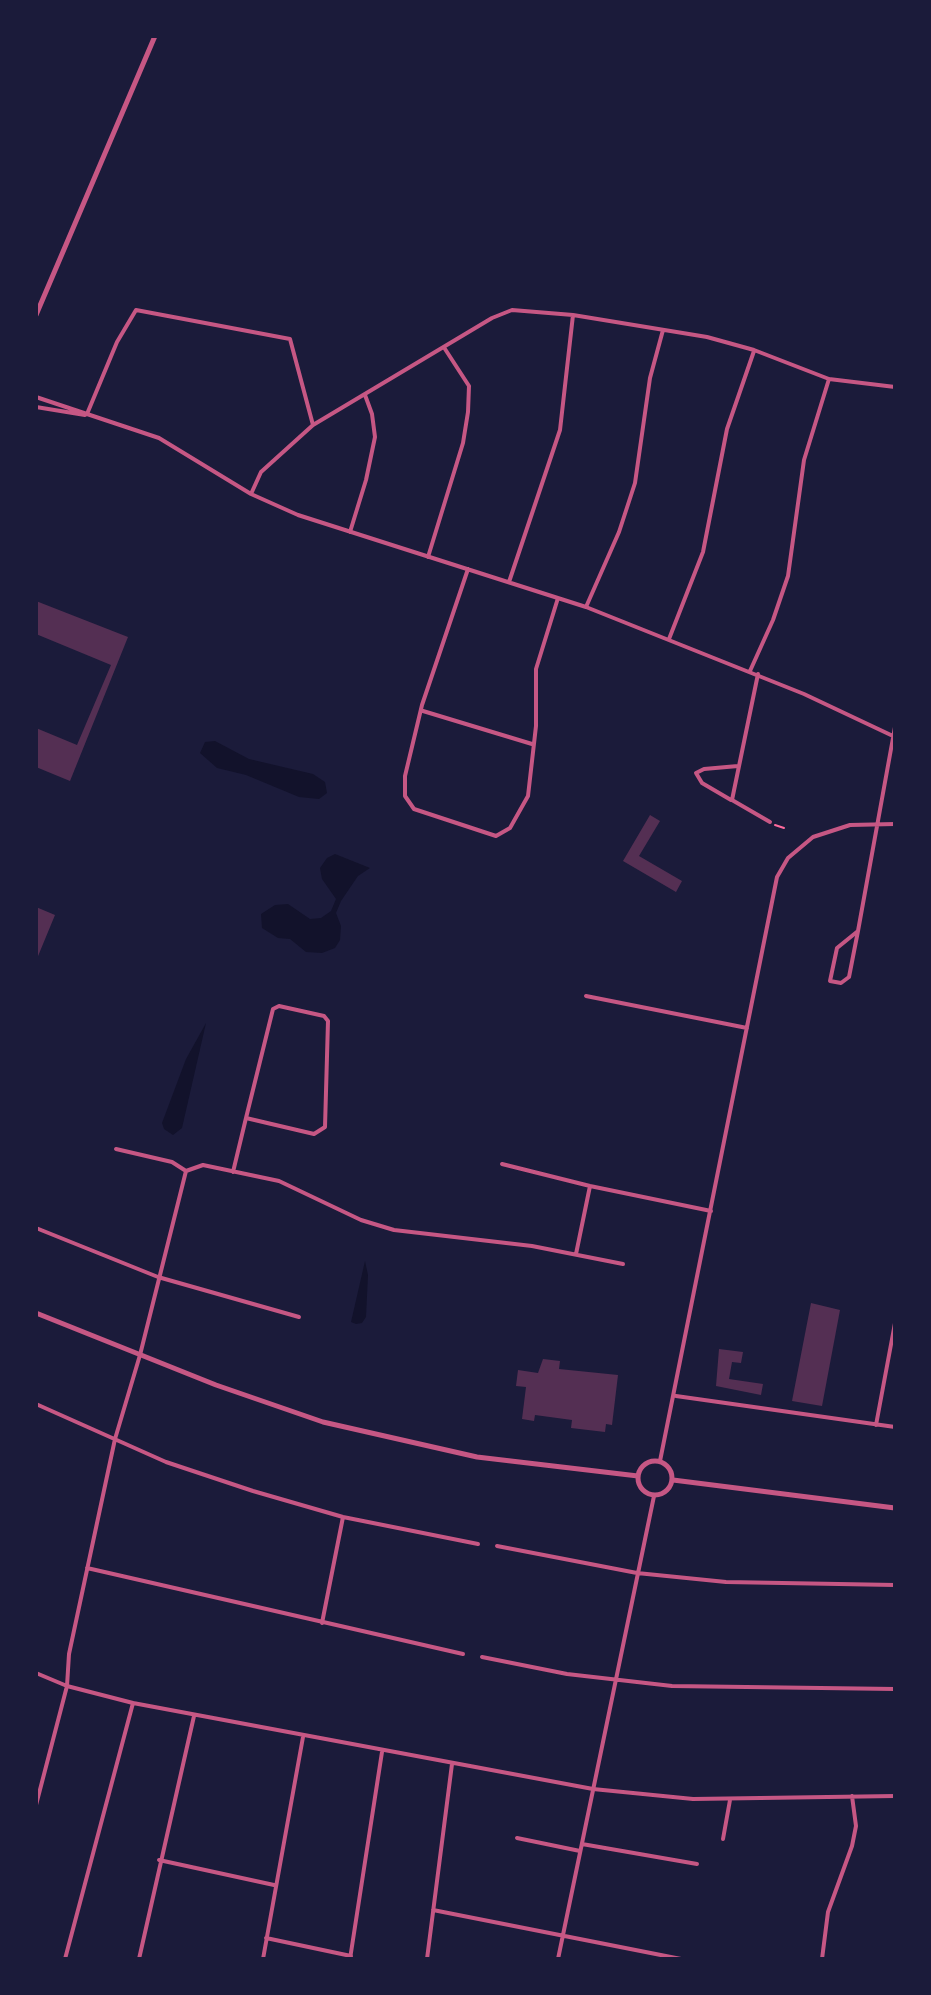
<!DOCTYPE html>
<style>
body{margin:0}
#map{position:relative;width:931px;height:1995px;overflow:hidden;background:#1b1b3a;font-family:Figtree,sans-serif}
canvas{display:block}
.frame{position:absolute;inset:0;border:38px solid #1b1b3a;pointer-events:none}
</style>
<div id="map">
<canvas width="931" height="1995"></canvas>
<div class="frame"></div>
</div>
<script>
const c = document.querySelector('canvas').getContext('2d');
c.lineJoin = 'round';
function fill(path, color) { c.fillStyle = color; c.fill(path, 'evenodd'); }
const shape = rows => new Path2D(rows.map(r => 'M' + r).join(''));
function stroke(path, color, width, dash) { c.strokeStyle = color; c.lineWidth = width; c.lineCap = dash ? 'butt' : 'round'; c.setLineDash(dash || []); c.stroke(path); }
fill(shape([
 [215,741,249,759,313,774,325,782,327,793,319,799,299,797,246,775,217,768,200,753,205,742],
 [335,854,370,868,358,876,341,901,336,913,341,926,340,940,335,948,322,953,306,952,290,939,278,938,262,928,261,914,275,905,288,904,310,919,321,918,331,911,336,899,322,879,320,868,327,858],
 [206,1023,182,1128,173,1135,164,1129,162,1123,186,1059],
 [365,1261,368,1275,366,1317,362,1323,356,1324,351,1322]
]), '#12122b');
fill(shape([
 [36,601,128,637,70,781,36,767,36,728,77,745,111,665,36,634],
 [650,815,660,821,639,856,682,881,676,892,623,861],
 [36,907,55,915,36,961],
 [811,1303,840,1310,822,1406,792,1401],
 [719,1349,743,1352,741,1363,732,1362,729,1379,763,1384,761,1395,716,1386],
 [543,1359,560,1361,559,1369,618,1375,612,1425,606,1424,605,1432,571,1428,572,1420,535,1415,534,1421,522,1419,526,1387,516,1386,518,1370,538,1373]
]), '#542f53');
stroke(shape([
 [775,825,784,828]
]), '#ff6b9d', 2);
stroke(shape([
 [36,397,159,438,251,494,298,515,586,607,804,694,893,736],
 [36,407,85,415],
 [87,414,117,342,136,310,290,339,313,425],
 [251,494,261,472,313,425,492,318,512,310,573,315,707,337,754,350,829,379,895,387],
 [350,532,366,480,375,437,372,414,365,395],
 [428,557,463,443,468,412,469,386,445,349],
 [468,569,422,705,405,776,405,796,414,809,496,836,510,828,528,796,536,726,536,669,558,598],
 [509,582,560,430,573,315],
 [586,607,619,532,635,483,650,378,663,330],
 [669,639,703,552,727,429,754,351],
 [750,671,773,620,788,576,804,460,829,379],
 [758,674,732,800,770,822],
 [423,711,532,744],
 [731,800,702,783,696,773,704,769,738,766],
 [858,931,837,948,830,981,841,983,849,977,858,931,895,727],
 [586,996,747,1028],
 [116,1149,172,1162,186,1171,203,1165,279,1181,361,1220,394,1230,532,1246,623,1264],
 [502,1164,590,1186,711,1211],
 [233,1172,246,1118,273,1009,279,1006,324,1016,328,1021,325,1127,314,1134,246,1118],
 [36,1228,158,1277,299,1317],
 [576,1254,590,1186],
 [676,1396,895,1427],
 [36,1404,166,1462,253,1491,343,1517,478,1544],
 [876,1425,895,1323],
 [660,1461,777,877,788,858,813,837,850,825,895,824],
 [497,1546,637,1573,726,1582,895,1585],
 [87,1568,463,1654],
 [322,1623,343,1517],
 [482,1657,567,1674,672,1686,895,1689],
 [36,1673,67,1686,133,1703,593,1789,693,1799,895,1796],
 [36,1805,67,1686,69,1654,115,1439,140,1355,186,1171],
 [517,1838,580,1851],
 [723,1839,730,1800],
 [582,1844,697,1864],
 [159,1860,274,1885],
 [433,1910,681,1959],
 [266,1938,351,1956],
 [65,1959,133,1703],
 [139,1959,194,1716],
 [263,1959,303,1737],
 [350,1959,382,1752],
 [427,1959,452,1764],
 [558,1959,654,1496],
 [822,1959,828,1912,852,1846,856,1826,852,1796]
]), '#c65784', 4);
stroke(shape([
 [36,315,155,36],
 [36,1313,216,1385,323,1422,477,1457,638,1476],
 '638 1478a17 17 0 1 1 34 0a17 17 0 1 1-34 0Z',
 [673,1480,895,1508]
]), '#c65784', 5);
</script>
